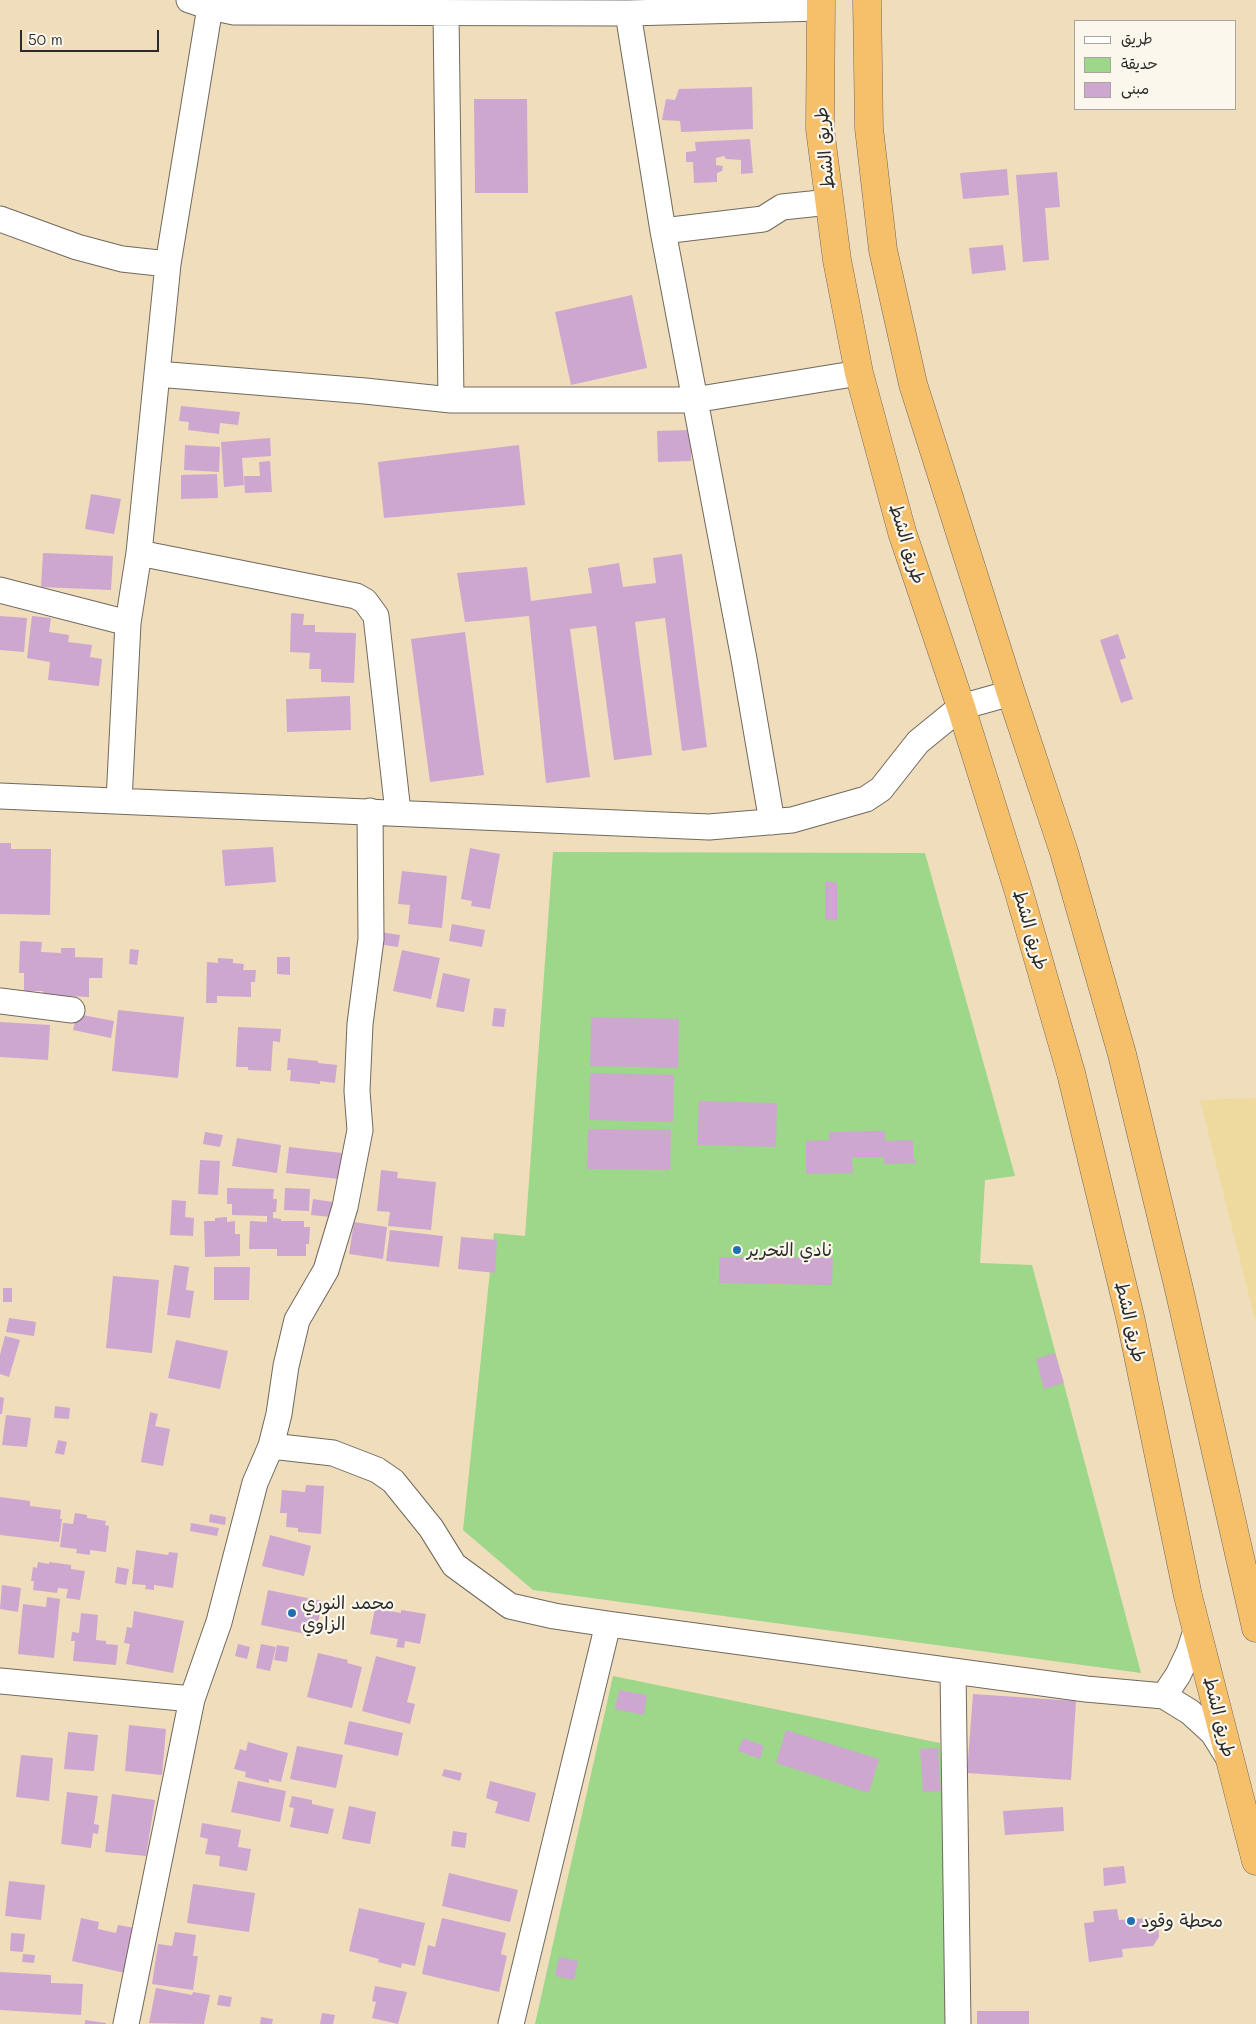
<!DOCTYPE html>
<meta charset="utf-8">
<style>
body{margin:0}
#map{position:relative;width:1256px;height:2024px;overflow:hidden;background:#f0ddbc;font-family:Mali,"Playpen Sans Arabic",sans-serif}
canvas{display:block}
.legend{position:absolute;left:1074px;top:20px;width:162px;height:90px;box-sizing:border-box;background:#fbf7ec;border:1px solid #a8a59f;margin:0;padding:6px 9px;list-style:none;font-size:15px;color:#2b2b2b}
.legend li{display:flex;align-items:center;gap:10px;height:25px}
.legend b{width:25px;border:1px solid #a8a59f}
.scale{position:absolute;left:20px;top:30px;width:139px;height:22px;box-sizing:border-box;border:2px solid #2b2b2b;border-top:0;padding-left:6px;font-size:15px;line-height:18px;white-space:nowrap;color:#2b2b2b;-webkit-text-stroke:4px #fbf7ec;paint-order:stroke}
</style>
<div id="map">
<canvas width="1256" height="2024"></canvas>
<ul class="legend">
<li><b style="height:6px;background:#fff"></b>طريق</li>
<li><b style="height:14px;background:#9cd78a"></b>حديقة</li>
<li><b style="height:14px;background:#cda7cf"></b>مبنى</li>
</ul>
<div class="scale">50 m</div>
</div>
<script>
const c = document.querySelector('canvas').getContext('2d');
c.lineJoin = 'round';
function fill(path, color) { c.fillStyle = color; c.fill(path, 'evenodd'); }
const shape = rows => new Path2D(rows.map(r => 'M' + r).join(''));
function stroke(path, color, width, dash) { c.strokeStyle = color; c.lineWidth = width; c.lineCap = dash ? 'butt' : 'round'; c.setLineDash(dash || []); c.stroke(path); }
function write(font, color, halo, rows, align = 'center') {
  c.font = font + ' Mali,"Playpen Sans Arabic",sans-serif'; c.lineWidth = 4.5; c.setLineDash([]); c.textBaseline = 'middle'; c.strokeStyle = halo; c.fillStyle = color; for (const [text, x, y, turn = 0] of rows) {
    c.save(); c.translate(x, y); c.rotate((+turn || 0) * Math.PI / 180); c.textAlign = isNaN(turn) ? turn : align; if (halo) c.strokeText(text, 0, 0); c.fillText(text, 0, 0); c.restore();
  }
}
fill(shape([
 [553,852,925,853,1015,1176,985,1180,980,1263,1032,1265,1141,1673,533,1590,463,1530,494,1233,525,1236],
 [613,1676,940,1743,944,1808,946,2024,535,2024]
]), '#9cd78a');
fill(shape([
 [1256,1098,1256,1324,1200,1100]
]), '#eeda9e');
fill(shape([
 [752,87,753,129,681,132,680,121,662,120,666,99,675,100,679,89],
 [474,99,527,99,528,193,475,193],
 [750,139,753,173,741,174,741,160,726,159,724,156,716,158,716,165,723,166,722,171,717,173,717,182,694,183,693,162,686,162,686,152,696,151,695,142],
 [1007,169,1009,195,963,199,960,173],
 [1057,172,1060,207,1045,208,1049,260,1023,262,1016,175],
 [1003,245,1006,270,972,274,969,248],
 [632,295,647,368,571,385,555,312],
 [181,406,240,412,238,425,220,423,219,434,188,430,189,422,179,421],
 [691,430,691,461,658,462,657,431],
 [270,438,271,456,242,458,244,485,224,487,221,442],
 [185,445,220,447,219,472,184,470],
 [519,445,525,505,384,518,378,462],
 [270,461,272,492,245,493,244,476,260,476,259,462],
 [217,474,218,498,181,499,181,475],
 [91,494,121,499,114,534,85,529],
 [43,553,113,556,111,590,41,587],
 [682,554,707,747,682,751,665,618,635,622,652,755,614,760,596,626,570,629,590,777,546,783,529,616,465,622,457,573,527,567,531,601,592,593,588,568,619,563,623,587,656,583,653,558],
 [291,613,304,614,303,625,315,625,315,632,356,633,354,683,321,682,321,669,309,669,310,653,290,652],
 [0,616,27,618,24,652,0,650],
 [32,616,51,618,49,632,69,635,68,642,92,645,90,657,102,659,99,686,48,680,50,662,27,658],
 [465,632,484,775,430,782,411,639],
 [1118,634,1126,658,1120,660,1133,699,1121,703,1100,640],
 [350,696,351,730,287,732,286,699],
 [0,843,11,843,11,849,51,849,50,915,0,914],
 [273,847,276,882,225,886,222,850],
 [470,848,500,854,490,909,471,906,472,901,461,899],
 [402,871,447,876,442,928,408,924,410,905,398,904],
 [825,882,837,882,837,920,825,920],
 [452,924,485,930,482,947,449,941],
 [380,932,400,935,398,947,378,944],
 [20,941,42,942,41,952,61,953,61,948,75,948,75,957,103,958,102,978,89,978,89,997,43,995,43,991,24,991,24,973,19,973],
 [130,949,139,950,137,965,129,964],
 [402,950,440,958,431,999,393,991],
 [277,957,290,957,290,975,277,974],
 [218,958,233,959,233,963,244,964,243,970,256,970,255,982,251,982,251,997,217,996,217,1003,206,1003,207,962,218,963],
 [443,973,470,979,464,1012,436,1007],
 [494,1008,506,1009,504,1027,492,1026],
 [118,1010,184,1017,178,1078,112,1071],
 [77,1014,114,1021,111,1038,73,1030],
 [591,1017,679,1019,678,1068,590,1066],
 [0,1022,50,1025,48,1060,0,1057],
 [238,1027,281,1029,280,1042,273,1041,271,1071,248,1070,248,1067,236,1067],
 [288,1058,318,1061,318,1063,337,1065,335,1083,320,1081,320,1084,290,1081,291,1070,287,1070],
 [590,1073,674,1075,673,1122,589,1120],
 [699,1101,777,1103,776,1147,697,1145],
 [588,1129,671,1130,670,1170,587,1169],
 [885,1131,885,1141,913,1140,913,1159,916,1159,916,1163,884,1164,884,1157,852,1157,853,1173,806,1174,806,1141,829,1140,829,1132],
 [205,1132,223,1135,220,1147,203,1144],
 [237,1138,281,1145,277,1173,232,1166],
 [289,1147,342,1153,339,1179,286,1173],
 [200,1160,220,1161,218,1195,198,1194],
 [381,1170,398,1172,397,1178,436,1182,431,1230,388,1226,390,1212,377,1211],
 [227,1188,274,1189,273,1199,277,1199,276,1212,273,1212,273,1218,281,1219,281,1221,304,1221,304,1227,310,1227,309,1244,306,1244,306,1256,277,1256,277,1249,249,1249,250,1221,267,1222,267,1216,232,1215,232,1204,227,1204],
 [285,1188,310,1189,309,1211,284,1210],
 [313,1199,333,1202,331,1217,311,1215],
 [172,1200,186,1201,185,1217,194,1218,193,1236,170,1235],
 [227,1217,227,1222,235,1221,235,1234,240,1234,240,1256,205,1257,204,1221,215,1221,215,1218],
 [354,1222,387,1227,383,1259,349,1254],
 [390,1230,443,1236,439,1267,386,1261],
 [461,1237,497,1240,495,1273,458,1269],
 [719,1257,833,1258,832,1285,719,1283],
 [174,1265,189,1267,186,1290,194,1291,190,1318,167,1315],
 [214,1267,250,1267,249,1300,214,1300],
 [113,1276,159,1280,152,1353,106,1348],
 [3,1288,12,1288,12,1302,3,1302],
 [9,1318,36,1322,34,1336,6,1332],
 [5,1336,20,1340,9,1377,0,1374,0,1355],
 [176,1340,228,1351,220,1389,168,1378],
 [1055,1353,1064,1383,1044,1389,1036,1359],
 [0,1397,4,1398,2,1414,0,1414],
 [55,1406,70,1408,69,1419,54,1418],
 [150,1412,158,1414,155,1426,170,1429,163,1466,141,1462],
 [6,1415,31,1418,27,1447,2,1445],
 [58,1440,67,1442,64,1455,55,1453],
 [306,1485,324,1486,321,1534,298,1532,298,1528,286,1527,287,1513,280,1513,282,1490,305,1492],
 [0,1497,30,1501,30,1506,61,1510,60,1519,62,1519,59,1542,0,1535],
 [75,1513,87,1515,87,1518,106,1521,105,1525,109,1526,106,1552,90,1550,90,1555,76,1553,77,1549,60,1547,63,1523,73,1524],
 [210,1514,226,1517,225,1525,209,1522],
 [191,1523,219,1528,217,1536,190,1531],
 [270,1535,311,1546,304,1576,262,1566],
 [136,1550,168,1555,169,1552,178,1553,173,1588,154,1585,154,1590,145,1589,146,1585,132,1584],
 [38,1562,49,1564,49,1562,71,1565,71,1569,85,1571,80,1600,66,1598,68,1589,58,1588,57,1593,33,1590,34,1581,31,1581,33,1567,37,1568],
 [117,1567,129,1569,126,1585,115,1583],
 [2,1585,21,1588,18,1612,0,1609],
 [268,1590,322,1601,316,1636,261,1625],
 [47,1597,60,1599,54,1658,18,1654,23,1604,46,1607],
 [375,1608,401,1613,401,1610,426,1614,420,1644,405,1641,404,1648,396,1647,398,1639,370,1634],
 [134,1611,184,1621,173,1673,126,1664,130,1644,124,1643,127,1627,132,1628],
 [81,1613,98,1615,96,1640,106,1641,106,1644,118,1645,116,1665,73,1661,75,1641,71,1641,72,1632,79,1633],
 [238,1644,250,1647,247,1659,235,1656],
 [261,1644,276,1647,270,1671,256,1668],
 [277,1645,289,1647,287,1662,274,1660],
 [318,1653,348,1660,347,1663,362,1667,352,1708,307,1697],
 [376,1656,416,1667,407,1702,415,1704,410,1724,362,1711],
 [619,1690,647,1695,644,1715,615,1709],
 [973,1694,1076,1701,1071,1780,967,1773],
 [349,1721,403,1733,398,1756,344,1744],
 [129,1725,166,1729,162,1775,125,1771],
 [786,1730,879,1759,869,1793,776,1763],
 [68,1732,98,1735,94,1771,64,1769],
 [743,1738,764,1746,760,1759,738,1751],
 [248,1742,288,1753,281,1782,269,1779,269,1783,245,1777,246,1772,234,1769,240,1749,246,1751],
 [297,1746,343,1755,336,1788,290,1779],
 [938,1748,941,1791,923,1792,920,1749],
 [21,1755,53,1758,49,1801,16,1797],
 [444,1769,462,1773,460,1781,442,1776],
 [238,1781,286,1791,280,1822,231,1812],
 [490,1781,536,1793,529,1822,495,1813,498,1802,486,1798],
 [67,1792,98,1796,94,1824,99,1825,98,1834,93,1833,91,1848,61,1844],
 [112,1794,155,1800,146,1856,105,1852],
 [292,1796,312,1800,312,1804,334,1809,328,1834,290,1827,294,1808,289,1807],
 [349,1806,376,1812,370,1844,342,1839],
 [1063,1807,1064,1831,1005,1835,1003,1811],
 [202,1823,241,1830,238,1847,251,1849,247,1871,219,1866,220,1856,205,1854,208,1839,200,1837],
 [453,1831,467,1833,465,1848,451,1846],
 [1124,1866,1126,1883,1104,1886,1103,1868],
 [449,1873,518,1890,510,1922,442,1906],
 [9,1881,45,1885,41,1920,5,1916],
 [193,1884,255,1893,249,1932,187,1923],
 [359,1908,425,1923,415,1966,402,1963,401,1968,378,1962,379,1959,349,1951],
 [1117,1909,1119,1920,1150,1918,1158,1924,1159,1937,1153,1946,1122,1949,1123,1957,1089,1962,1084,1923,1094,1922,1093,1911],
 [81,1918,99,1922,98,1929,116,1933,118,1925,135,1928,125,1973,72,1961],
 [442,1918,506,1933,501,1954,507,1956,499,1992,422,1974,428,1945,435,1947],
 [175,1932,196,1935,193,1956,198,1956,193,1990,152,1984,158,1944,172,1946],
 [11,1933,25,1934,23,1952,10,1951],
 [23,1954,35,1955,34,1963,22,1962],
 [559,1957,578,1961,574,1980,555,1976],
 [0,1972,51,1975,51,1983,83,1984,81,2015,0,2010],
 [375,1986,407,1992,398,2024,372,2018,376,2002,372,2001],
 [156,1988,192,1995,193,1992,210,1995,204,2024,149,2023],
 [219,1995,232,1997,230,2007,217,2005],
 [977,2011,1029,2011,1029,2024,977,2024],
 [322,2013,335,2015,333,2024,320,2024],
 [261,2017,273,2019,272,2024,260,2024],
 [85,2020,106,2023,106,2024,85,2024]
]), '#cda7cf');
const minor = shape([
 [189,0,210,7,234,12,628,13,821,8],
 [446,13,451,400],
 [628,13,663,231,744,659,772,822],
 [0,219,77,247,122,259,168,264],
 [663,231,763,219,782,207,830,202],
 [157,374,365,391,451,400,694,400,859,373],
 [139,553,356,596,365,601,376,616,398,812],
 [0,590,128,623],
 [0,796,709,827,792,820,866,799,881,789,918,742,961,707,1011,693],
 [119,801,128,623,139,553,168,264,210,7],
 [0,1001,72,1010],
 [271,1446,333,1453,377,1470,393,1481,431,1528,454,1565,510,1606,554,1616,608,1624,1086,1689,1164,1696,1190,1712,1213,1733,1228,1757],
 [953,1671,958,2024],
 [0,1681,192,1699],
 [1164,1696,1178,1675,1189,1652,1197,1628],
 [126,2024,192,1699,219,1622,255,1483,271,1446,279,1414,286,1366,297,1320,326,1270,345,1207,360,1130,357,1091,360,1024,371,939,370,811],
 [511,2024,608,1624]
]);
const highway = shape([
 [821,0,820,129,837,260,859,373,902,532,961,707,1018,889,1071,1073,1131,1321,1188,1596,1256,1861],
 [867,0,869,128,883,250,913,384,1011,693,1064,852,1122,1054,1179,1289,1256,1628]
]);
stroke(minor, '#70695e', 27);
stroke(highway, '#70695e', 29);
stroke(minor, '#fff', 25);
stroke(highway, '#f6c06b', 28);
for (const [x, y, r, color] of [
 [737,1250,5,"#1f6fb2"],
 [292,1613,5,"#1f6fb2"],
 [1131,1921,5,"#1f6fb2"]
]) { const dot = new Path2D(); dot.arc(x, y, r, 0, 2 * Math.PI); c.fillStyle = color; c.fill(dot); stroke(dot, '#fbf7ec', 2); }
write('18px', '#2b2b2b', '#fbf7ec', [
 ["طريق الشط",825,148,-95],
 ["طريق الشط",907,544,73],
 ["طريق الشط",1030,930,74],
 ["طريق الشط",1130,1322,77],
 ["طريق الشط",1219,1717,76]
]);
write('18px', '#2b2b2b', '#fbf7ec', [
 ["نادي التحرير",747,1250],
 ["محمد النوري",302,1603],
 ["الزاوي",302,1624],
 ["محطة وقود",1141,1921]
], 'left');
</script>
